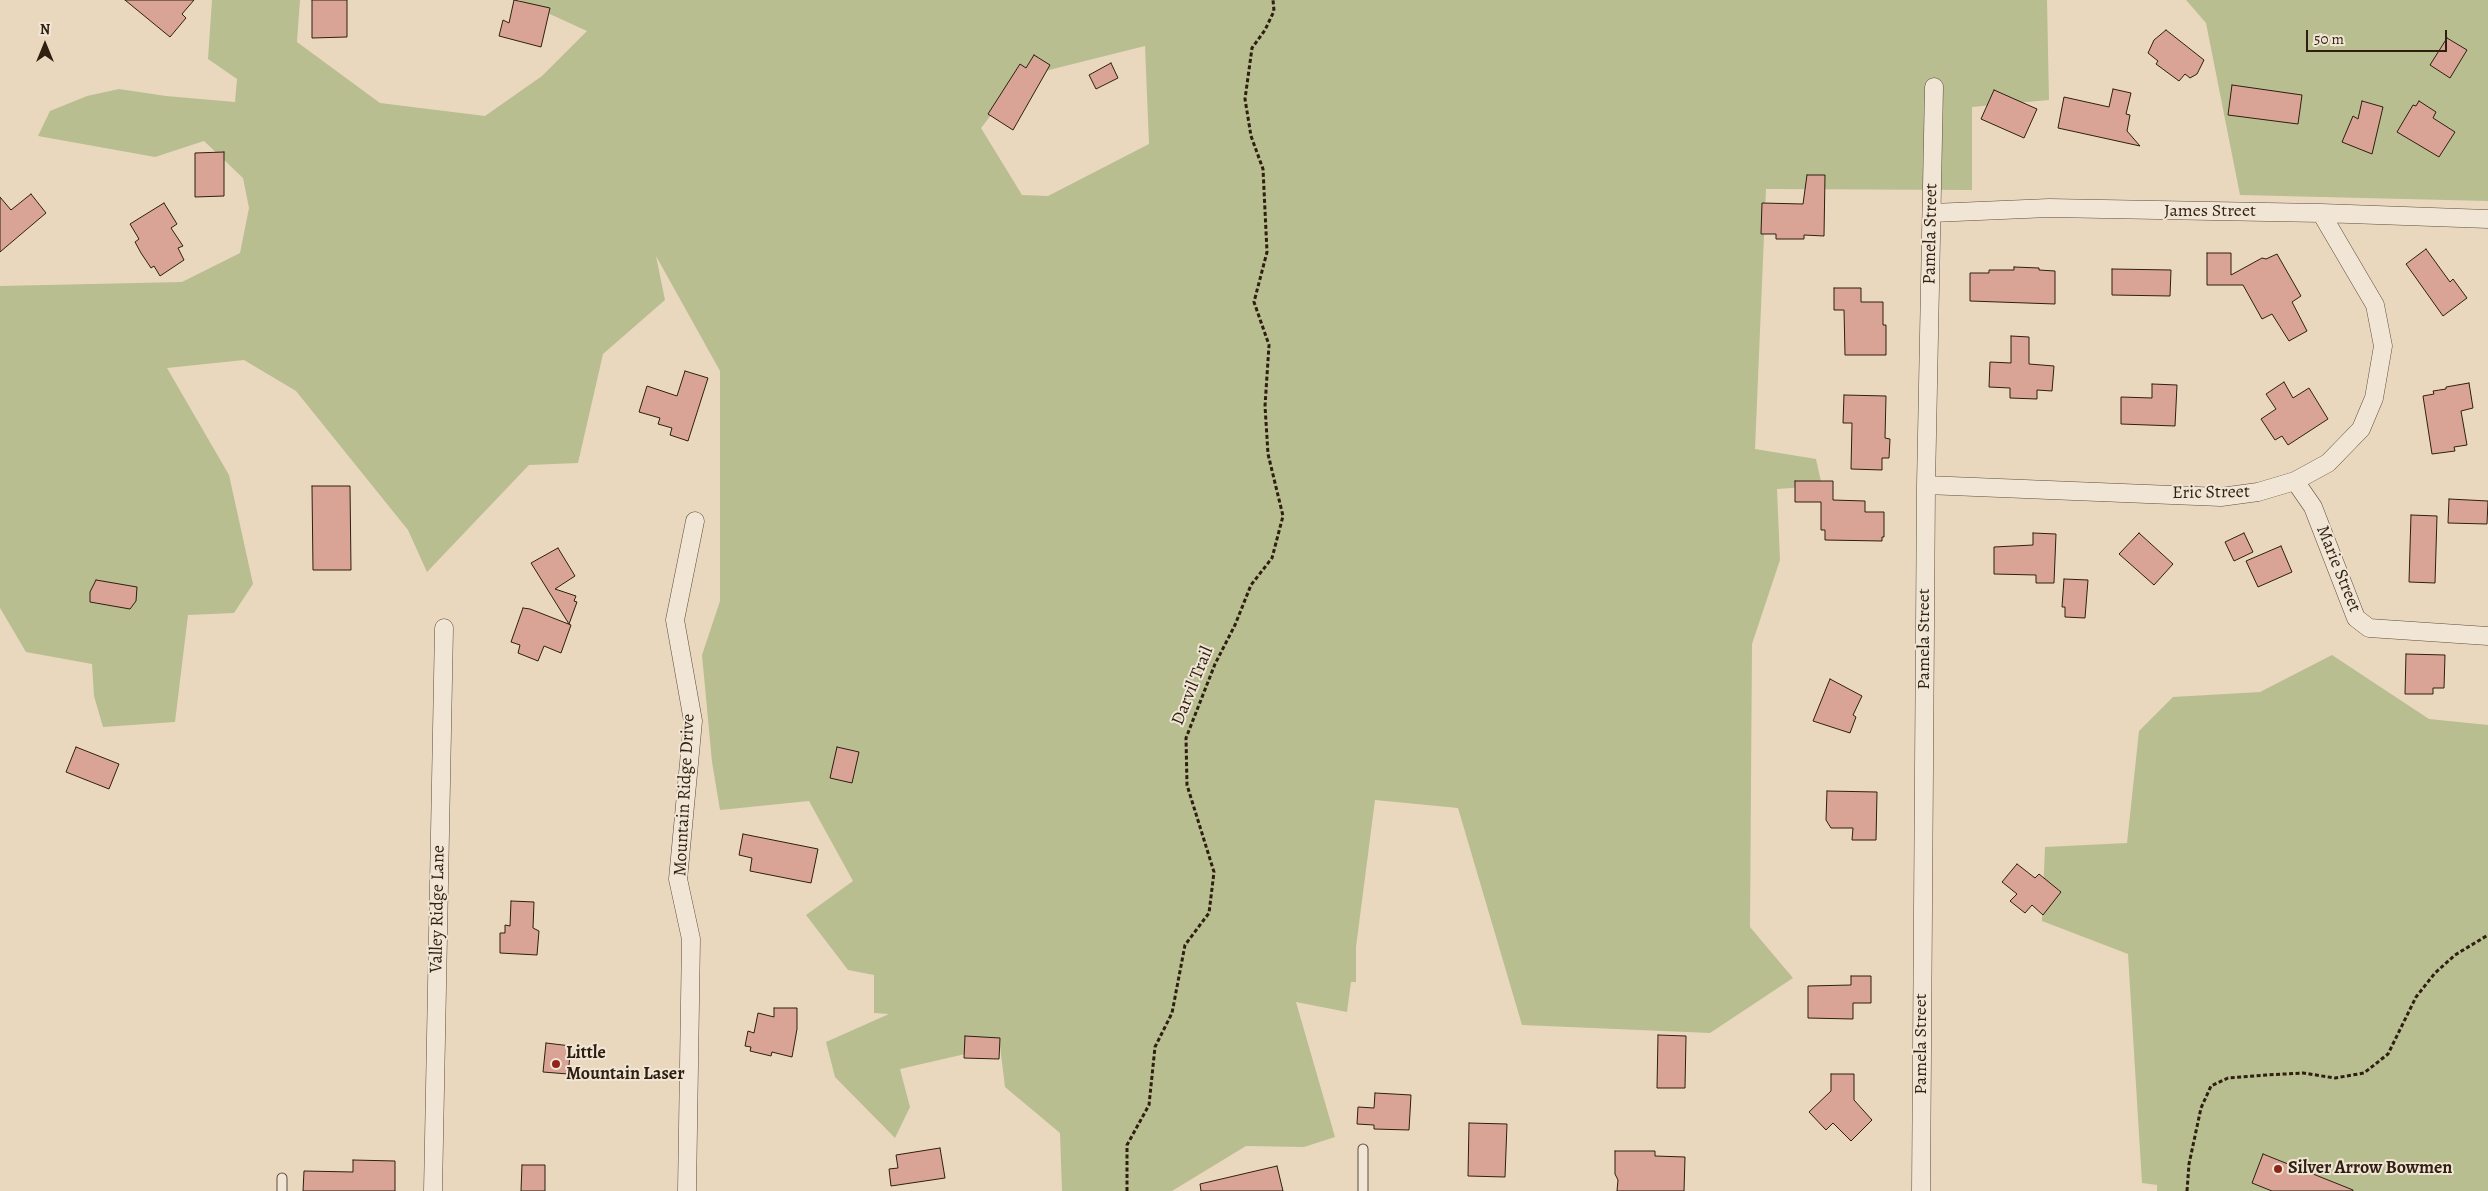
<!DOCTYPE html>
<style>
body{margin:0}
#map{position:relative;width:2488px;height:1191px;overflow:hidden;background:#ead8be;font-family:Alegreya,serif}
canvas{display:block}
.north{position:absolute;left:20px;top:20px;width:50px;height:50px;-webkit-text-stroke:4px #f1e6d5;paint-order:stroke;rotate:0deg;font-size:14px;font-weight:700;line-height:20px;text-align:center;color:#2e1f10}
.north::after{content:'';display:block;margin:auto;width:18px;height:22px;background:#2e1f10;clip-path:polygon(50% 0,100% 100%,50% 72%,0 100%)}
.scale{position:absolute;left:2306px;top:30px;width:141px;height:22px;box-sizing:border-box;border:2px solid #2e1f10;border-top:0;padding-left:6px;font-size:15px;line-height:18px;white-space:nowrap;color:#2e1f10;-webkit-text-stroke:4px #f1e6d5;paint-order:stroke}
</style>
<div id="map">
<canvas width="2488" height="1191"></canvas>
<div class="north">N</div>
<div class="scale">50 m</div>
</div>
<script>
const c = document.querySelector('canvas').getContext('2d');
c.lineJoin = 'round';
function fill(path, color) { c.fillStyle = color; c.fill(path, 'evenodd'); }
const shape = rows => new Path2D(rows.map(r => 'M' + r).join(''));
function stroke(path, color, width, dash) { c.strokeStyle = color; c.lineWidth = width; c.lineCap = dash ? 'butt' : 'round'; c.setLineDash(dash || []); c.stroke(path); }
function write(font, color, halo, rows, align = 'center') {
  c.font = font + ' Alegreya,serif'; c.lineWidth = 4; c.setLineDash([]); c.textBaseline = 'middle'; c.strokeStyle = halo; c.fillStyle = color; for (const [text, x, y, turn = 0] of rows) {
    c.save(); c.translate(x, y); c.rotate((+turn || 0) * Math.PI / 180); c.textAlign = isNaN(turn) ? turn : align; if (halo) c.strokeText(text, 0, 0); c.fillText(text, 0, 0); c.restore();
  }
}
fill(shape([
 [212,0,300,0,297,42,380,103,485,116,542,76,587,31,519,0,2047,0,2049,100,1972,107,1972,190,1766,189,1755,449,1816,459,1822,486,1777,489,1780,560,1752,644,1750,927,1793,978,1710,1033,1522,1025,1458,808,1375,800,1356,947,1356,982,1351,982,1347,1012,1296,1002,1335,1137,1304,1147,1246,1146,1172,1191,1062,1191,1060,1133,1005,1087,1000,1046,900,1069,910,1107,895,1138,835,1077,826,1042,889,1014,874,1013,874,975,848,970,806,915,853,881,809,801,720,810,712,762,702,655,720,601,720,371,656,256,665,300,603,354,578,463,529,465,427,572,408,530,296,391,244,360,167,368,229,475,253,584,234,613,188,615,175,722,103,727,94,696,92,664,26,652,0,608,0,286,182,282,240,253,249,208,243,178,204,141,155,157,38,136,50,111,87,96,119,89,166,96,235,102,237,79,208,59],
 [1145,46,1149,144,1048,196,1022,195,981,128,1021,77],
 [2186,0,2488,0,2488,201,2240,195,2206,23],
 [2332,655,2429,719,2488,725,2488,1191,2157,1191,2157,1185,2142,1183,2128,954,2042,921,2045,847,2127,843,2139,731,2173,697,2260,692]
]), '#b8be90');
const building = shape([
 [125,0,194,0,182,14,186,18,170,37,125,0],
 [312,0,347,0,347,37,312,38,312,0],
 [514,0,550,8,541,47,499,36,503,20,509,23,514,0],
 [2166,30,2204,60,2197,74,2190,78,2185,74,2179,81,2156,64,2158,61,2148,53,2154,40,2166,30],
 [2447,38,2467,50,2450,78,2430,65,2447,38],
 [1034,55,1050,65,1013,130,988,114,1020,64,1026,68,1034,55],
 [1111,63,1118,78,1096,89,1089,75,1111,63],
 [2232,85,2302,95,2298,124,2228,115,2232,85],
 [2113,89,2131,93,2126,114,2130,115,2127,131,2140,146,2058,128,2064,97,2109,107,2113,89],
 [1994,90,2037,109,2024,138,1981,119,1994,90],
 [2362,101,2383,107,2372,154,2342,142,2353,116,2358,119,2362,101],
 [2419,101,2436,112,2433,118,2455,132,2439,157,2397,132,2413,105,2416,106,2419,101],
 [224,152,224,196,195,197,195,153,224,152],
 [1807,175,1825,175,1824,236,1804,235,1804,239,1776,239,1776,234,1761,234,1762,203,1803,204,1807,175],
 [31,194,46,213,0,252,0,197,11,210,31,194],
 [164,203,177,224,171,228,183,246,178,248,184,260,160,276,154,266,151,268,141,253,135,242,139,239,130,224,164,203],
 [2426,249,2450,282,2453,279,2467,298,2443,316,2406,264,2426,249],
 [2207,253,2231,253,2231,275,2262,258,2266,259,2277,254,2301,296,2292,302,2307,331,2289,341,2272,314,2262,319,2243,285,2207,285,2207,253],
 [2014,267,2039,268,2039,270,2055,271,2055,304,1970,301,1970,273,1989,273,1989,270,2014,270,2014,267],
 [2112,269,2171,270,2170,296,2112,295,2112,269],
 [1834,288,1861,288,1861,302,1883,302,1883,325,1886,325,1886,355,1845,355,1844,310,1834,310,1834,288],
 [2011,336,2029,337,2029,364,2054,366,2052,391,2037,390,2037,399,2010,398,2010,388,1989,387,1990,362,2011,363,2011,336],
 [685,371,708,378,688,441,670,435,672,428,658,424,660,418,639,412,647,386,677,396,685,371],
 [2284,382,2293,398,2309,388,2328,419,2288,445,2282,436,2275,440,2261,419,2276,409,2266,394,2284,382],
 [2469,383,2473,408,2461,411,2467,445,2454,447,2455,451,2432,454,2423,396,2434,394,2433,391,2446,389,2446,387,2469,383],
 [2152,384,2177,385,2175,426,2121,424,2121,397,2152,398,2152,384],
 [1844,395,1886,396,1885,438,1890,439,1889,458,1882,458,1882,470,1851,469,1852,423,1843,423,1844,395],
 [1795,481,1833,481,1833,500,1865,501,1865,512,1884,512,1884,537,1882,537,1882,541,1825,540,1825,530,1821,530,1821,502,1795,502,1795,481],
 [312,486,350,486,351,570,313,570,312,486],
 [2449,499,2488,501,2487,524,2448,523,2449,499],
 [2411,515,2437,516,2435,583,2409,582,2411,515],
 [2033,533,2056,534,2054,583,2036,583,2036,575,1994,574,1994,547,2033,545,2033,533],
 [2139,533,2173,564,2154,585,2119,554,2139,533],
 [2244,533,2253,552,2234,561,2225,542,2244,533],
 [2281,546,2292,572,2258,587,2246,561,2281,546],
 [558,548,575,576,555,589,576,596,574,601,577,602,569,624,531,563,558,548],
 [2064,579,2088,580,2085,618,2065,617,2065,607,2062,607,2064,579],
 [96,580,137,587,136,601,130,609,90,602,90,592,96,580],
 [523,608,530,609,571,625,561,653,544,646,538,661,518,653,520,645,511,642,523,608],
 [2406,654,2445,655,2444,688,2433,688,2433,694,2405,694,2406,654],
 [1830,679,1862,696,1853,715,1856,717,1850,733,1813,721,1830,679],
 [76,747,119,764,109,789,66,772,76,747],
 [837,747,859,752,852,783,830,778,837,747],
 [1827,791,1877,792,1876,840,1852,840,1853,828,1831,828,1826,820,1827,791],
 [743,834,818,849,811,883,750,871,752,858,739,855,743,834],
 [2017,864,2035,878,2039,874,2061,892,2043,915,2032,905,2025,913,2010,901,2017,894,2002,882,2017,864],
 [511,901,534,902,533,928,539,931,537,955,500,953,500,933,505,933,505,925,510,926,511,901],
 [1851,976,1871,976,1871,1003,1853,1003,1853,1019,1808,1018,1808,986,1851,985,1851,976],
 [774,1008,797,1008,797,1029,792,1057,772,1052,771,1056,750,1051,751,1047,745,1046,748,1031,754,1033,758,1013,774,1017,774,1008],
 [1658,1035,1686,1036,1685,1088,1657,1088,1658,1035],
 [965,1036,1000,1038,999,1059,964,1058,965,1036],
 [546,1043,571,1046,568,1074,543,1072,546,1043],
 [1831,1074,1854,1074,1854,1100,1872,1120,1851,1141,1833,1123,1826,1130,1809,1112,1831,1091,1831,1074],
 [1375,1093,1411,1095,1409,1130,1374,1129,1374,1125,1357,1124,1358,1107,1374,1108,1375,1093],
 [1469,1123,1507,1124,1505,1177,1468,1176,1469,1123],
 [940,1148,945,1178,891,1186,889,1169,898,1168,896,1155,940,1148],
 [1615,1151,1655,1151,1655,1156,1685,1157,1684,1191,1617,1191,1618,1180,1615,1174,1615,1151],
 [2263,1154,2353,1190,2353,1191,2272,1191,2252,1183,2263,1154],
 [353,1160,395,1161,395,1191,303,1191,304,1171,353,1172,353,1160],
 [522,1165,545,1165,545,1191,521,1191,522,1165],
 [1277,1166,1283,1191,1201,1191,1200,1184,1277,1166]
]);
fill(building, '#d9a496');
stroke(building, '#2e1f10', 1);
const service = shape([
 [282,1191,282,1178],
 [1363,1191,1363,1149]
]);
const minor = shape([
 [1932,213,2049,208,2321,213,2488,219],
 [2295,481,2313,507,2356,618,2369,628,2488,636],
 [1926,485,2221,497,2258,492,2295,481,2328,463,2361,429,2374,398,2383,346,2375,305,2321,213],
 [433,1191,444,628],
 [687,1191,691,939,678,879,693,721,675,620,695,521],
 [1921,1191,1926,485,1934,87]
]);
stroke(service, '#5d4d3c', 11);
stroke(minor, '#5d4d3c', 19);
stroke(shape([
 [1127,1191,1127,1145,1149,1105,1155,1047,1172,1013,1185,945,1209,913,1214,872,1187,785,1186,738,1215,664,1235,625,1251,585,1272,558,1283,516,1268,454,1265,406,1269,345,1254,302,1267,252,1263,169,1251,136,1245,99,1252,48,1265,30,1274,11,1273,0],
 [2187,1191,2189,1164,2201,1108,2211,1086,2228,1078,2266,1075,2303,1073,2335,1078,2364,1073,2388,1054,2416,997,2435,973,2455,955,2488,935]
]), '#2e1f10', 3, [4, 2.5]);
stroke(service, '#f1e6d5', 9);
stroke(minor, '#f1e6d5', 18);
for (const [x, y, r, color] of [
 [556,1064,5,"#8f2418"],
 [2278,1169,5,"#8f2418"]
]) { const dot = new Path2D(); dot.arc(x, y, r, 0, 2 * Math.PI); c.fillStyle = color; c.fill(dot); stroke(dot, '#f1e6d5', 2); }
write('18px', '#2e1f10', '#f1e6d5', [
 ["James Street",2210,212],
 ["Pamela Street",1931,234,-89],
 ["Eric Street",2211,493,-1],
 ["Marie Street",2338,569,68],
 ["Pamela Street",1925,639,-90],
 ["Darvil Trail",1193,686,-68],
 ["Mountain Ridge Drive",685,795,-87],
 ["Valley Ridge Lane",438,909,-89],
 ["Pamela Street",1922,1044,-90]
]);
write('bold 18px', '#2e1f10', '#f1e6d5', [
 ["Little",566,1054],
 ["Mountain Laser",566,1075],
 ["Silver Arrow Bowmen",2288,1169]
], 'left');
</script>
